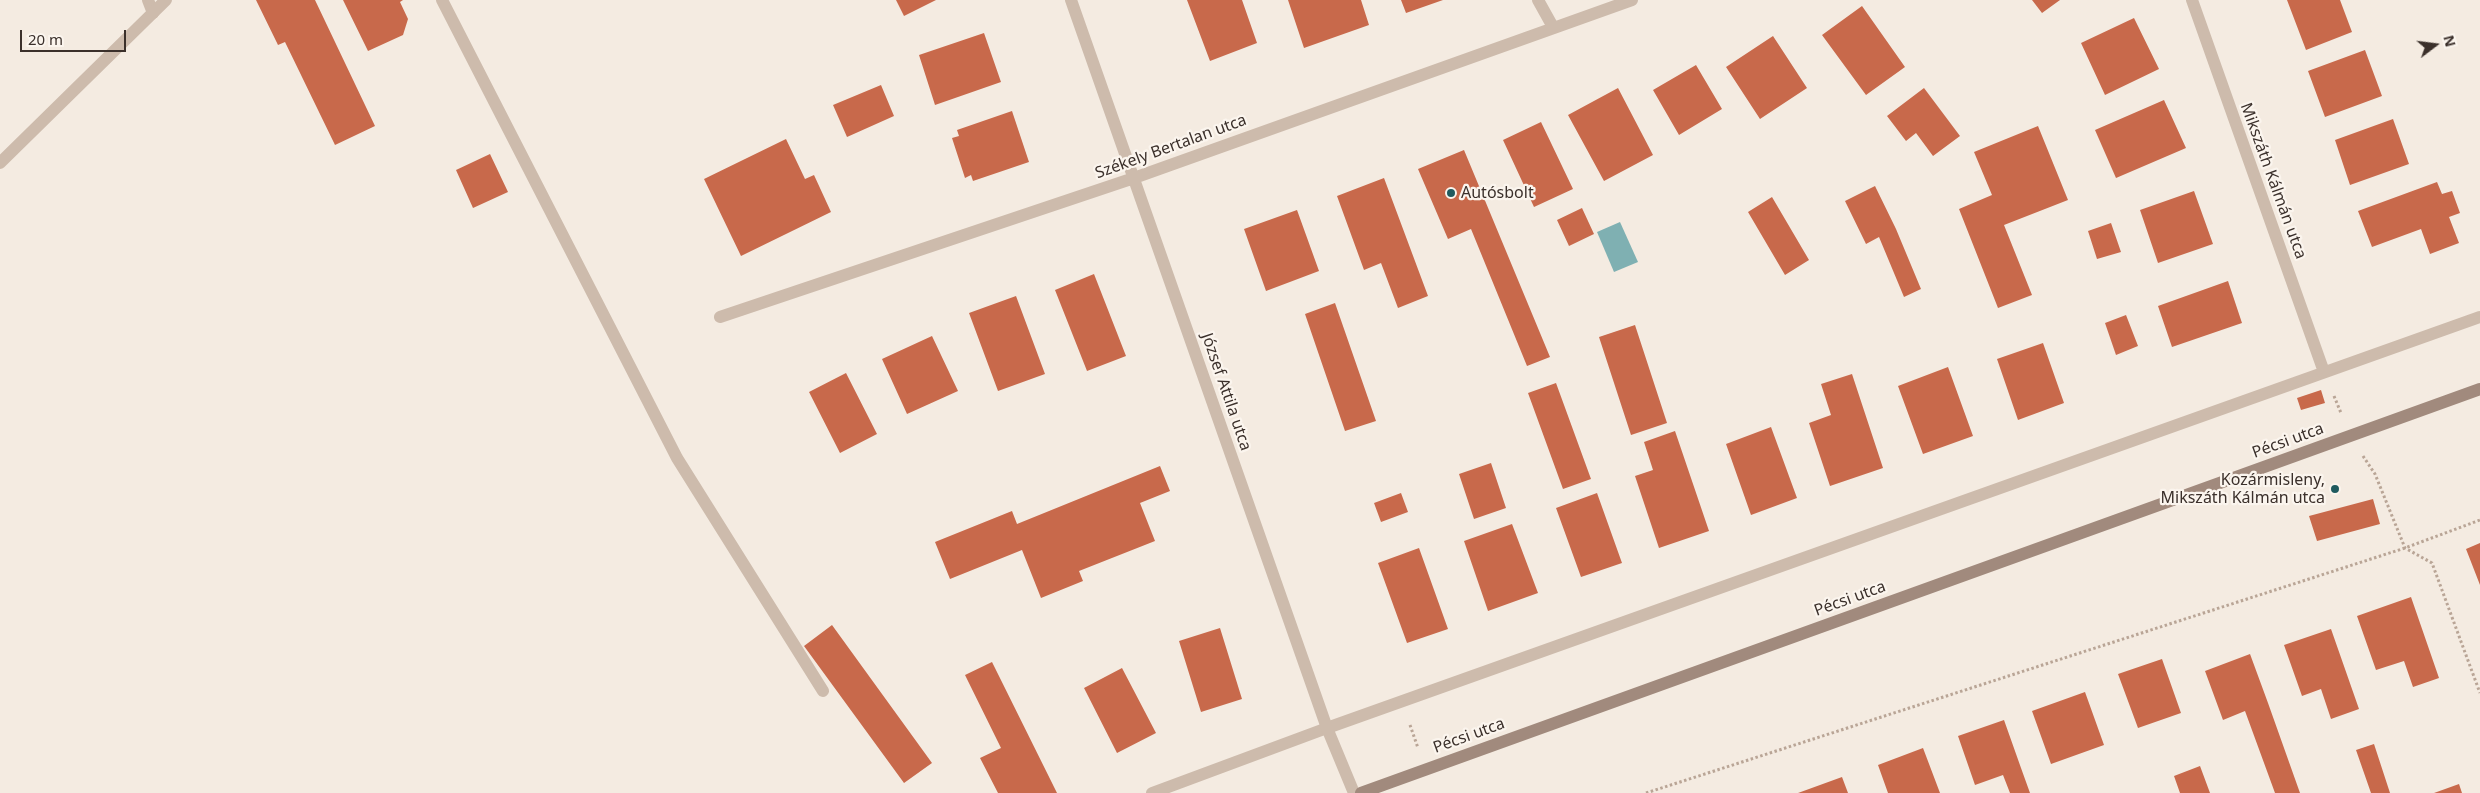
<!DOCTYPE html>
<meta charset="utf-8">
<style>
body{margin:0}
#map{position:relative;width:2480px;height:793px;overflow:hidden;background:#f4ebe1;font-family:"Noto Sans",sans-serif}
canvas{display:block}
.north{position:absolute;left:2410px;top:20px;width:50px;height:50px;-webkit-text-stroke:4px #fbf5ee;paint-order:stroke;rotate:75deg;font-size:14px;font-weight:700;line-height:20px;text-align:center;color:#3b302b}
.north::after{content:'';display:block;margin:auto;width:18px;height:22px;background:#3b302b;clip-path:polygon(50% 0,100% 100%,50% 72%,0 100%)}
.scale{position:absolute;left:20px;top:30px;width:106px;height:22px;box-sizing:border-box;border:2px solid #3b302b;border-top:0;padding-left:6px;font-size:15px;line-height:18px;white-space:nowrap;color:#3b302b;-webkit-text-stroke:4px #fbf5ee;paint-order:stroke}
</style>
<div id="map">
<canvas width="2480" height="793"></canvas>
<div class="north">N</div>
<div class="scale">20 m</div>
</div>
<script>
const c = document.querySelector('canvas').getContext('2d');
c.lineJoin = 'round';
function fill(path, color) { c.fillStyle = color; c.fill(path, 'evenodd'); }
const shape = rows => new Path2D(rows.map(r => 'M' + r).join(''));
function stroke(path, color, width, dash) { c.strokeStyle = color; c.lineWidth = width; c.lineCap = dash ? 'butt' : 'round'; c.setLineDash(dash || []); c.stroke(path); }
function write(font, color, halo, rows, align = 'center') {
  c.font = font + ' "Noto Sans",sans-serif'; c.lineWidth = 4.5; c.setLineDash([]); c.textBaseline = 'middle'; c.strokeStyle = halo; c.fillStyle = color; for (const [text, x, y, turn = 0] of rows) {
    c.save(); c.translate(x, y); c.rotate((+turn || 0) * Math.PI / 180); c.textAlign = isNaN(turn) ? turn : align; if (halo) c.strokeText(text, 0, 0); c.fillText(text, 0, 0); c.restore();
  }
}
fill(shape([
 [1620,222,1638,262,1614,272,1597,232]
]), '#7fb0b2');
fill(shape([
 [256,0,315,0,375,126,335,145,285,42,278,45],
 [343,0,403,0,400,2,408,19,403,35,368,51],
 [896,0,936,0,904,16],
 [1187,0,1242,0,1257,43,1210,61],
 [1288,0,1361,0,1369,25,1304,48],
 [1401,0,1443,0,1406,13],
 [2032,0,2060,0,2042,13],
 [2287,0,2340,0,2352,32,2306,50],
 [1862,6,1905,67,1866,95,1822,35],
 [2134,18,2159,69,2105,95,2081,43],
 [984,33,1001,82,935,105,919,55],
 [1773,36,1807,88,1760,119,1726,67],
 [2365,50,2382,96,2325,117,2308,71],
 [1696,65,1722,109,1679,135,1653,90],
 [881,85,894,116,847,137,833,105],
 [1618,88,1653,155,1604,181,1568,115],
 [1924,88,1960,136,1933,156,1916,133,1906,141,1887,116],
 [2164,100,2186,148,2116,178,2095,130],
 [1012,111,1029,162,973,181,971,175,965,178,952,138,959,136,957,130],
 [2393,119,2409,164,2350,185,2335,140],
 [1541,122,1573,189,1534,207,1503,140],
 [2038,126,2068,200,2004,225,2032,295,1998,308,1959,209,1992,195,1974,152],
 [786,139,805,179,814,175,831,212,741,256,704,179],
 [1464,150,1550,357,1527,366,1471,229,1448,239,1418,169],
 [490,154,508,192,473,208,456,170],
 [1384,178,1428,296,1398,308,1381,263,1364,270,1337,196],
 [2437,182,2442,194,2452,191,2460,213,2449,217,2459,243,2430,254,2421,229,2372,247,2358,211],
 [1875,186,1896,229,1921,289,1904,297,1879,237,1866,244,1845,201],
 [2194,191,2213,244,2158,263,2140,210],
 [1772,197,1809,260,1785,275,1748,212],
 [1582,208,1594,234,1569,246,1557,220],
 [1297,210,1319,271,1266,291,1244,229],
 [2111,223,2121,252,2097,259,2088,231],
 [1094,274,1126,356,1087,371,1055,290],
 [2228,281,2242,323,2172,347,2158,306],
 [1016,296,1045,374,998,391,969,313],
 [1335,303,1376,421,1345,431,1305,314],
 [2126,315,2138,346,2116,355,2105,323],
 [1635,325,1667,423,1631,435,1599,337],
 [932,336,958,391,907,414,882,359],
 [2043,343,2064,403,2018,420,1997,359],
 [1948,367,1973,436,1923,454,1898,386],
 [846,373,877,434,840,453,809,392],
 [1852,374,1883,468,1830,486,1809,423,1831,415,1821,384],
 [1556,383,1591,479,1563,489,1528,393],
 [2321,390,2325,403,2301,410,2297,398],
 [1771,427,1797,498,1751,515,1726,444],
 [1675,431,1709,531,1659,548,1635,476,1653,470,1644,442],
 [1491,463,1506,508,1474,519,1459,474],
 [1160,466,1170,491,1140,503,1155,541,1079,571,1083,581,1041,598,1022,550,950,579,935,542,1012,511,1017,524],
 [1401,493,1408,512,1381,522,1374,503],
 [1597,493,1622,563,1581,577,1556,508],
 [2373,499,2380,524,2317,541,2309,516],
 [1512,524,1538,593,1488,611,1464,541],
 [2480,543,2480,585,2466,549],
 [1419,548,1448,629,1407,643,1378,563],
 [2411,597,2439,678,2413,687,2404,661,2376,670,2357,616],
 [832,625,932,763,904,783,804,646],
 [1220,628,1242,699,1201,712,1179,641],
 [2331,629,2359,709,2331,719,2321,689,2302,696,2284,645],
 [2250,654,2268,703,2300,793,2275,793,2245,711,2223,720,2205,671],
 [2162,659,2181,713,2138,728,2118,674],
 [992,662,1057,793,998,793,980,758,1001,748,965,675],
 [1122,668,1156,733,1117,753,1084,688],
 [2085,692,2104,745,2051,764,2032,711],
 [2004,720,2021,768,2030,793,2010,793,2003,775,1975,785,1958,736],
 [2374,744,2390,793,2371,793,2356,750],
 [1923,748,1940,793,1888,793,1878,765],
 [2200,766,2210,793,2180,793,2174,776],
 [1842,777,1848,793,1798,793],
 [2459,784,2462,793,2434,793]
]), '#c8694b');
stroke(shape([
 [2334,396,2341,413],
 [2363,456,2375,474,2405,548,2432,563,2480,693],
 [1410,725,1418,748],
 [1646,793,2405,548,2480,520]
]), '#b9a596', 3, [2.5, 2.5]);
stroke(shape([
 [148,0,153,13],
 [442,0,677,458,823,691],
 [1152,793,1327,728]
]), '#cdbbac', 12);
stroke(shape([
 [1071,0,1327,728,1354,793],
 [1538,0,1553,27],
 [2192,0,2324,372],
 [0,163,166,0],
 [720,317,1134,178,1632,0],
 [1327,728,2480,317]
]), '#cdbbac', 12);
stroke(shape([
 [1361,793,2480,389]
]), '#a18a7d', 12);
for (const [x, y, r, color] of [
 [1451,193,5,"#1f5a5e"],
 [2335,489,5,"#1f5a5e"]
]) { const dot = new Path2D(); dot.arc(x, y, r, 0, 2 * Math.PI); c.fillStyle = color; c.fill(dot); stroke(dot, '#fbf5ee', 2); }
write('16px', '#3b302b', '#fbf5ee', [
 ["Székely Bertalan utca",1171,147,-20],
 ["Mikszáth Kálmán utca",2273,181,70],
 ["József Attila utca",1226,392,71],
 ["Pécsi utca",2288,441,-20],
 ["Pécsi utca",1850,599,-20],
 ["Pécsi utca",1469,736,-20]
]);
write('16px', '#3b302b', '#fbf5ee', [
 ["Autósbolt",1461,193],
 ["Kozármisleny,",2325,480,"right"],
 ["Mikszáth Kálmán utca",2325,498,"right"]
], 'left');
</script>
